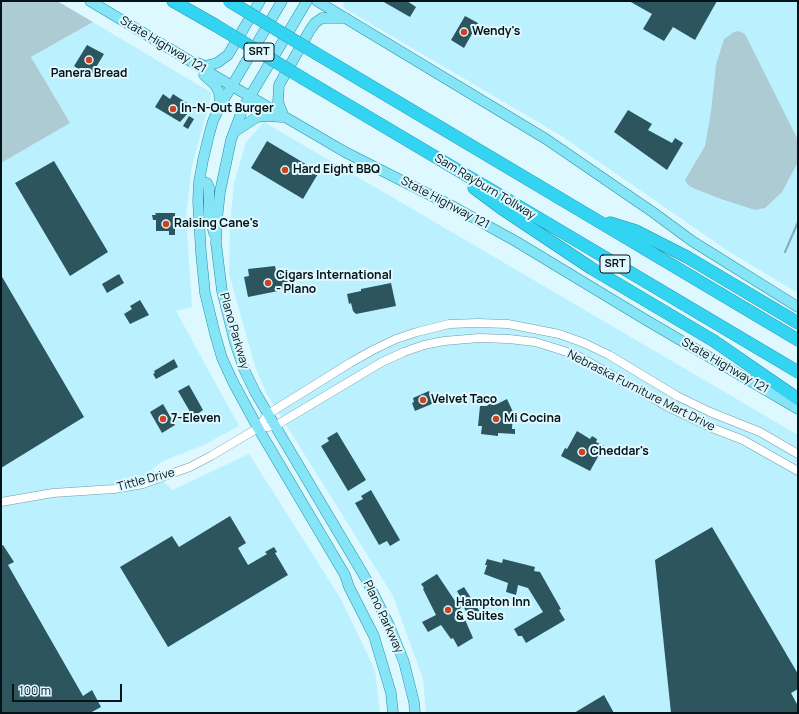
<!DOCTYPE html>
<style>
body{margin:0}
#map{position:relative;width:799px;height:714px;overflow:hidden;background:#def8ff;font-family:Manrope,sans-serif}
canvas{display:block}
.frame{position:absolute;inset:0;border:2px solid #041317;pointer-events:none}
.scale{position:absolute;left:12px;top:684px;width:110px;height:18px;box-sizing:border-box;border:2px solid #041317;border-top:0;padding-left:5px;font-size:12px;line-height:14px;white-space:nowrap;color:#041317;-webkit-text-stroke:3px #def8ff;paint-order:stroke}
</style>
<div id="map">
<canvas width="799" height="714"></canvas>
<div class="frame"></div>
<div class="scale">100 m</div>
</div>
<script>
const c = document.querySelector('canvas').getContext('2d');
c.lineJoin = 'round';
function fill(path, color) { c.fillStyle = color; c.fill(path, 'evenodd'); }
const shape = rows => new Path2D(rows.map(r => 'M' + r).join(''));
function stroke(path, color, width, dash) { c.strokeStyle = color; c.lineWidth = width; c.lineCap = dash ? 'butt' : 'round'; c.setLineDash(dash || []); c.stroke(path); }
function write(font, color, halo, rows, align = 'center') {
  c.font = font + ' Manrope,sans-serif'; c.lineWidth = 4; c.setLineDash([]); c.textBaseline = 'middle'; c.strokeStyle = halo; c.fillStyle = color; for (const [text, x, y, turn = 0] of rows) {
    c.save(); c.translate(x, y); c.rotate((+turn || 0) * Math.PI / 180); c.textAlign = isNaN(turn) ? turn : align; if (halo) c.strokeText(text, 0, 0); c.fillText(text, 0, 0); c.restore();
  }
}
fill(shape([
 [343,1,798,1,798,293,728,251,560,135,344,8],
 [93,22,212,93,192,166,186,216,192,307,176,311,239,426,204,445,163,461,152,469,172,490,249,454,341,599,375,670,380,713,1,713,1,163,69,123,31,57],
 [264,122,798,435,798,713,426,713,423,679,393,596,266,393,255,366,229,274,230,224,234,183,246,142]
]), '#bbf1fe');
fill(shape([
 [1,1,57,1,93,22,31,57,70,123,1,163],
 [739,31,745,34,798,140,798,162,782,192,765,208,755,210,721,199,693,188,688,185,685,180,705,146,711,112,716,65,724,39,734,32]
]), '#adcbd3');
stroke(shape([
 [785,252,798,222]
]), '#7cafbb', 2);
fill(shape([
 [382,1,407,1,416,7,410,17],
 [629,1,717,1,695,40,673,27,664,41,643,29,652,14],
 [465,16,478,23,464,48,451,40],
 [87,45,104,54,92,74,83,68,81,71,74,66],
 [163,94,170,99,173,94,190,105,187,111,189,112,180,122,155,107],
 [628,110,652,124,648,130,672,143,675,138,683,143,667,170,614,132],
 [189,116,194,119,188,129,183,126],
 [267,141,319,172,303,199,251,168],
 [54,161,108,252,70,276,15,183],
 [155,213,175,213,175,216,176,216,177,227,175,227,175,235,169,235,169,231,156,231,156,220,153,220,152,215,156,215],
 [275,266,276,271,282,270,293,288,248,297,244,277,249,276,248,269],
 [119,274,124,283,107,293,102,284],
 [1,275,84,417,1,468],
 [391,283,396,306,356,314,353,311,351,303,349,304,347,294,361,291,361,289],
 [140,300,149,315,130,324,124,314,132,309,130,306],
 [174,359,178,367,156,379,153,374,155,373,154,371],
 [189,385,203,410,193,417,178,391],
 [429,391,434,403,415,411,412,403,414,402,413,398],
 [507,399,513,412,512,429,515,429,515,434,498,433,498,436,481,434,482,426,478,426,480,406,488,406,487,405,496,401,497,404],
 [163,404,175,425,162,433,150,412],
 [577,431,590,439,592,436,597,439,596,442,604,446,590,471,561,456,565,448,567,449],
 [337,432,366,480,348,491,321,446,329,441,327,438],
 [371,490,400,540,390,546,387,541,379,545,355,503,363,499,361,496],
 [230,516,246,543,238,548,248,565,267,554,265,552,274,547,277,552,275,553,288,575,168,647,120,567,172,536,179,547],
 [712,527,798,674,798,689,791,693,798,706,798,713,671,713,655,560],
 [3,545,14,562,8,565,83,696,92,690,101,707,90,713,1,713,1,546],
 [487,559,502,563,503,559,535,567,534,571,540,572,561,609,559,610,565,620,526,643,522,636,518,636,514,629,543,612,528,588,518,585,516,595,506,592,508,583,484,574,487,565,485,565],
 [437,574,455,601,461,598,457,591,464,587,480,612,480,614,473,618,472,617,470,618,463,606,460,608,473,638,458,647,453,638,451,639,441,625,428,632,422,622,436,615,423,589,424,588,421,584],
 [604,695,614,713,574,713]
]), '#2c555e');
const minor = shape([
 [258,428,268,414,350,363,373,350,396,339,417,332,449,324,478,323,508,324,559,334,584,343,609,355,677,396,710,412,760,432,798,454],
 [1,502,53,493,114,489,143,484,173,473,190,467,211,456,258,428,275,426,382,362,404,352,424,345,444,341,479,338,509,339,535,342,561,350,578,356,670,408,712,428,743,440,798,471]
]);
const major = shape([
 [90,1,232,86,345,152,454,207,517,242,646,320,798,409],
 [282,1,220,106,213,121,209,135,203,160,199,182,198,201,201,253,205,293,215,334,222,358,233,382,258,428,345,575,349,587,374,636,391,693,393,713],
 [307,1,243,108,231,140,220,192,217,220,216,243,222,291,235,343,244,369,255,392,366,579,389,625,404,662,414,702,415,713],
 [317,1,546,139,654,213,692,241,798,307],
 [198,63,205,66,217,63,228,55,260,1],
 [204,75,215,85,219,92,220,106],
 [284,117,278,102,279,85,310,30,315,23,322,18,346,18],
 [234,132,257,117,267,116,282,117],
 [199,182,207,183,209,187,209,216,214,233]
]);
const highway = shape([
 [173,1,215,25],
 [317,54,798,340],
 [304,79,798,372],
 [474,188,501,208,591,268,714,341,798,399],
 [610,223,636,231,687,257,798,323]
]);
stroke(minor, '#719ba5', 9);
stroke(major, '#2390a5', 11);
stroke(highway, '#2390a5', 13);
stroke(minor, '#fff', 8);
stroke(major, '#85e5f7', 10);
stroke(highway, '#33d3f2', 12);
const highwayBridge = shape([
 [229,1,317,54],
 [215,25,304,79]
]);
stroke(highwayBridge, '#2390a5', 13, []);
stroke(highwayBridge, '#33d3f2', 12);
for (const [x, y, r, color] of [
 [464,32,4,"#cd4322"],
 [89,60,4,"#cd4322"],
 [173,109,4,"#cd4322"],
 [285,170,4,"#cd4322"],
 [166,224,4,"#cd4322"],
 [268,283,4,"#cd4322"],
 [423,400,4,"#cd4322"],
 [163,419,4,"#cd4322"],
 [496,419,4,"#cd4322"],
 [582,452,4,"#cd4322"],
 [448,610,4,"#cd4322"]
]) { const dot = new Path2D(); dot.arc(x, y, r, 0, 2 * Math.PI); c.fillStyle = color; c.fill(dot); stroke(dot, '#def8ff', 1.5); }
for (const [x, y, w] of [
 [259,52,30],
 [615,264,30]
]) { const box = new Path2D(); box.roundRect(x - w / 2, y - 9, w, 18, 3); c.fillStyle = '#def8ff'; c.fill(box); stroke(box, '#041317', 1); }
write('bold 11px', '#041317', null, [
 ["SRT",259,52],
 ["SRT",615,264]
]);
write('bold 12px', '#041317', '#def8ff', [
 ["Wendy's",472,32],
 ["Panera Bread",89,74,"center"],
 ["In-N-Out Burger",181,109],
 ["Hard Eight BBQ",293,170],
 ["Raising Cane's",174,224],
 ["Cigars International",276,276],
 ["- Plano",276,290],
 ["Velvet Taco",431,400],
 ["7-Eleven",171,419],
 ["Mi Cocina",504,419],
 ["Cheddar's",590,452],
 ["Hampton Inn",456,603],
 ["& Suites",456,617]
], 'left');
write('12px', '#041317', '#def8ff', [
 ["State Highway 121",163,45,31],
 ["Sam Rayburn Tollway",485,187,31],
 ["State Highway 121",445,203,28],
 ["Plano Parkway",234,331,74],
 ["State Highway 121",725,366,30],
 ["Nebraska Furniture Mart Drive",641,391,27],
 ["Tittle Drive",146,480,-15],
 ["Plano Parkway",383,617,65]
]);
</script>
